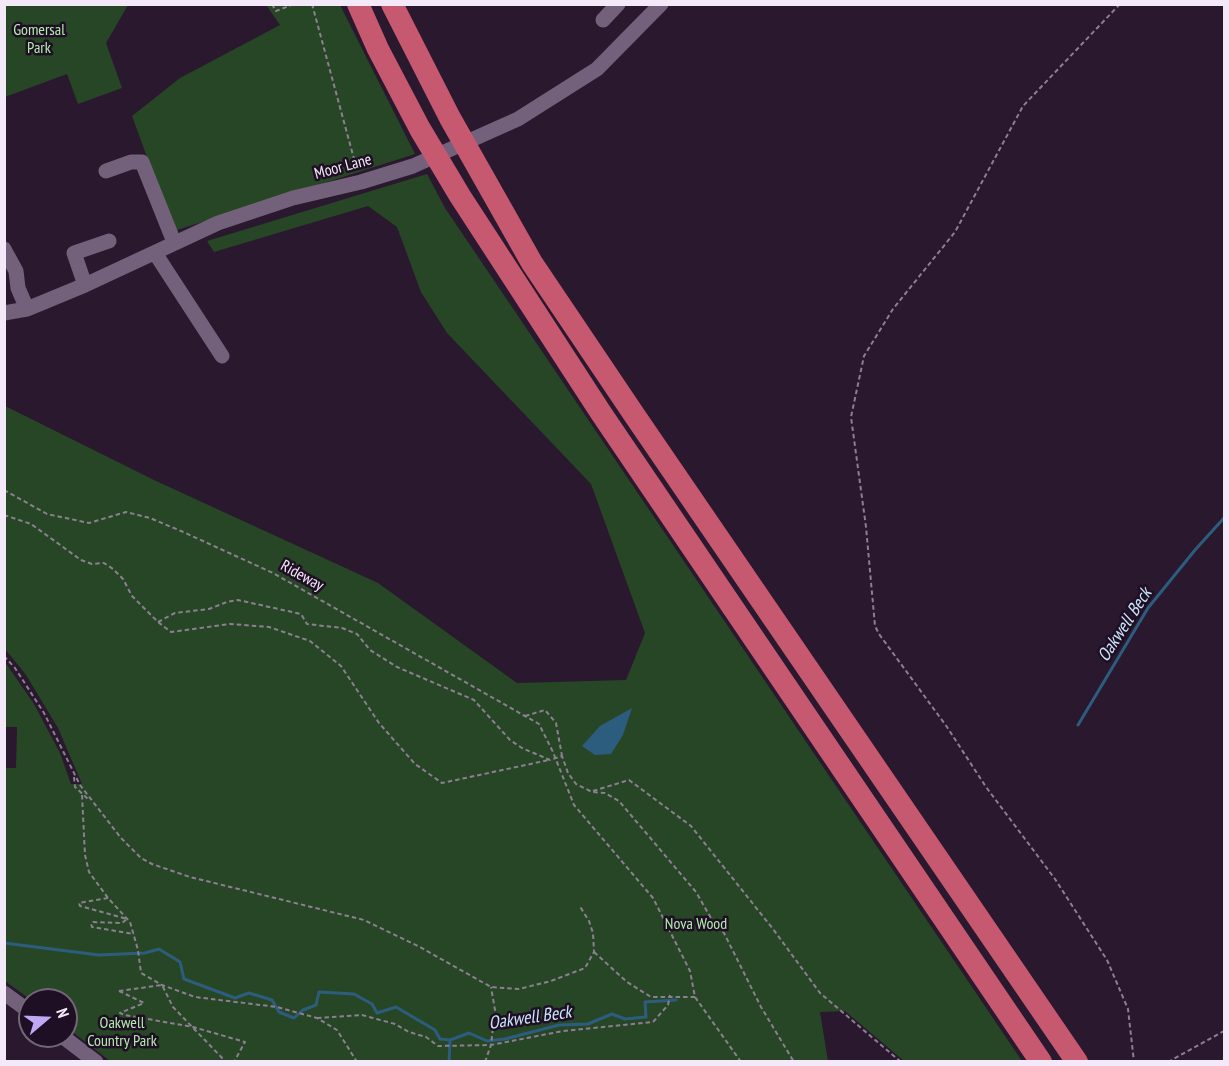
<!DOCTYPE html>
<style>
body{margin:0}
#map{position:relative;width:1229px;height:1066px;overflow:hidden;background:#29182e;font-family:"PT Sans Narrow",sans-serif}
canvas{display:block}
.frame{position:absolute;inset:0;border:6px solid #f4e9f8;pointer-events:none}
.north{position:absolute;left:18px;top:988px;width:60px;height:60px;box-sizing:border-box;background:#1f0f24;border:2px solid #746679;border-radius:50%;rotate:71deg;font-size:16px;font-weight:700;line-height:24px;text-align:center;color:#f4e9f8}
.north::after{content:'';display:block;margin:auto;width:21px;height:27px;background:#c0a8f4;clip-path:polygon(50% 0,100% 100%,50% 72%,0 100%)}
</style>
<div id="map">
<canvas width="1229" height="1066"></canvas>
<div class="frame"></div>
<div class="north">N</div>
</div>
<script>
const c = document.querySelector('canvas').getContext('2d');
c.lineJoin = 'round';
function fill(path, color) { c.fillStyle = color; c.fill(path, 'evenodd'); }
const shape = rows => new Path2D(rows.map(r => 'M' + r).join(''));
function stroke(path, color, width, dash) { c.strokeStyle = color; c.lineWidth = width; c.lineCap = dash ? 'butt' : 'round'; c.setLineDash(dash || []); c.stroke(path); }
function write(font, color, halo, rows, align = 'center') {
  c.font = font + ' "PT Sans Narrow",sans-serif'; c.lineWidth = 5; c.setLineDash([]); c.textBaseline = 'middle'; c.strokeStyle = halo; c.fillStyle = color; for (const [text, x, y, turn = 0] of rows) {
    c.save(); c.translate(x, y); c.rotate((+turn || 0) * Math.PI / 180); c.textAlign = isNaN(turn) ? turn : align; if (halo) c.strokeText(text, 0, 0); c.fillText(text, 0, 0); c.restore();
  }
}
fill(shape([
 [4,5,128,5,106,43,122,88,78,104,67,74,5,97],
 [266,5,340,5,415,154,174,231,132,116,180,78,280,25],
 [427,174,445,208,1022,1061,904,1061,845,1011,820,1012,828,1061,110,1061,66,1027,66,1000,31,1000,5,981,5,768,16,768,17,727,5,727,5,662,34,704,60,753,71,784,82,784,58,728,26,675,5,649,5,406,154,480,378,583,517,683,626,680,645,633,591,484,447,333,421,292,397,227,368,206,214,252,207,241]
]), '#274625');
fill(shape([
 [632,708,623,735,611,754,595,755,582,746,600,726]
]), '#2d5d7e');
stroke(shape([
 [1078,725,1148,608,1195,550,1224,518],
 [4,943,99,955,145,953,159,949,180,962,184,979,235,998,249,993,272,1000,279,1012,294,1018,303,1010,316,1005,319,992,354,994,372,1004,377,1013,396,1007,435,1030,440,1039,450,1040,469,1033,487,1041,505,1039,559,1025,588,1024,612,1014,625,1019,646,1017,645,1002,676,1000],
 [449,1062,450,1040]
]), '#2d5d7e', 3);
stroke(shape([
 [272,4,276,11,294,4],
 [312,4,357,170],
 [1120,4,1023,106,955,232,893,309,864,356,851,417,866,527,875,626,879,634,947,727,986,787,1055,879,1107,960,1128,1009,1134,1062],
 [4,490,47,514,89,523,126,512,150,518,181,531,273,573,539,724,553,752,574,805,653,898,690,971,695,997,741,1062],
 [4,515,31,524,81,560,92,564,104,563,113,569,123,579,132,596,158,622,171,632,230,624,269,627,310,641,341,666,379,723,415,764,442,783,549,760],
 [158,622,175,613,209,609,227,602,238,600,301,614,307,624,342,628,357,634,370,650,397,667,474,700,510,740,522,748,550,760,562,756,568,773,576,784,592,792,605,793,619,801,696,892,712,920,724,933,761,1007,794,1062],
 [4,627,5,627],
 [4,656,15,668,44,713,80,785,121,838,141,858,152,864,190,877,364,920,418,946,491,987,519,989,551,981,585,968,594,952,593,933,589,921,579,905],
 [525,716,545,710,556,723,562,756],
 [74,777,75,787,88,799],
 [593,791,629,780,691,826,773,929,820,993,901,1062],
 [82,795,85,855,89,872,108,898,130,922,138,950,141,973,162,985,195,997,277,1007,317,1018,337,1030,357,1062],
 [108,898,79,903,80,906,127,919,122,923,93,922,91,924,92,927,134,934],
 [594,952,627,982,651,997,695,997],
 [119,991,144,1003,120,1013,125,1015,193,1027,245,1042,234,1062],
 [119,991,162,985,173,1007,226,1062],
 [317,1018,362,1015,395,1024,409,1032,426,1037,438,1046,491,1045,563,1031,653,1022,668,1005,670,995],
 [485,1062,491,1045,495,1010,491,987],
 [1168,1062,1224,1031]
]), '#8d7f92', 2, [4.5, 3]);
stroke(shape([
 [603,20,618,4],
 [106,171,131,162,142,162,174,242],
 [4,249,16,271,18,288,27,309],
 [155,253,222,356],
 [85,285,74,253,109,241],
 [4,313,27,309,85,285,218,223,293,198,361,182,413,166,518,119,597,69,661,4],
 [4,993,30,1012],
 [62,1036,96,1062]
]), '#73607a', 15);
stroke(shape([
 [358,4,378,49,420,129,460,196,601,413,1041,1062],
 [392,4,450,118,532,263,635,416,1077,1062]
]), '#c65870', 22);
write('16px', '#b2edad', '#1f0f24', [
 ["Gomersal",39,30],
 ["Park",39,48],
 ["Nova Wood",696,924],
 ["Oakwell",122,1023],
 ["Country Park",122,1041]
]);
write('16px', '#f4e9f8', '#1f0f24', [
 ["Moor Lane",343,167,-15],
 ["Rideway",302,576,29]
]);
write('italic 18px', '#cae6fc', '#1f0f24', [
 ["Oakwell Beck",1125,625,-57],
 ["Oakwell Beck",530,1018,-8]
]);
</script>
